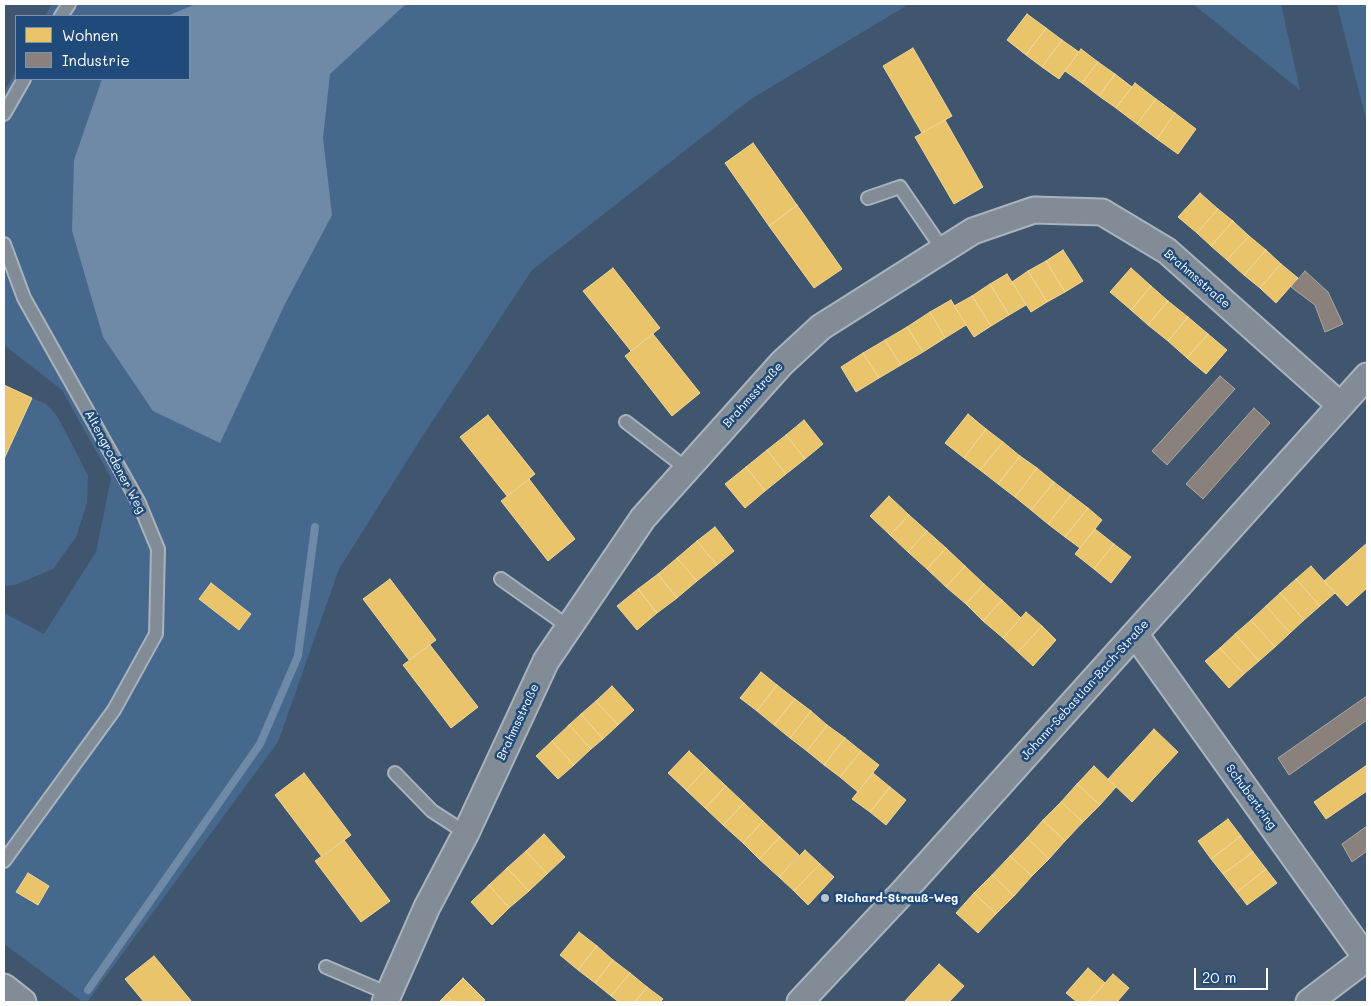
<!DOCTYPE html>
<meta charset="utf-8">
<style>
body{margin:0}
#map{position:relative;width:1371px;height:1006px;overflow:hidden;background:#40566e;font-family:Mali,sans-serif}
canvas{display:block}
.frame{position:absolute;inset:0;border:5px solid #fff;pointer-events:none}
.legend{position:absolute;left:15px;top:15px;width:175px;height:65px;box-sizing:border-box;background:#1f4a7a;border:1px solid #7992af;margin:0;padding:6px 9px;list-style:none;font-size:15px;color:#fff}
.legend li{display:flex;align-items:center;gap:10px;height:25px}
.legend b{width:25px;border:1px solid #7992af}
.scale{position:absolute;left:1194px;top:968px;width:74px;height:22px;box-sizing:border-box;border:2px solid #fff;border-top:0;padding-left:6px;font-size:15px;line-height:18px;white-space:nowrap;color:#fff;-webkit-text-stroke:4px #1f4a7a;paint-order:stroke}
</style>
<div id="map">
<canvas width="1371" height="1006"></canvas>
<div class="frame"></div>
<ul class="legend">
<li><b style="height:14px;background:#e9c46a"></b>Wohnen</li>
<li><b style="height:14px;background:#8a817c"></b>Industrie</li>
</ul>
<div class="scale">20 m</div>
</div>
<script>
const c = document.querySelector('canvas').getContext('2d');
c.lineJoin = 'round';
function fill(path, color) { c.fillStyle = color; c.fill(path, 'evenodd'); }
const shape = rows => new Path2D(rows.map(r => 'M' + r).join(''));
function stroke(path, color, width, dash) { c.strokeStyle = color; c.lineWidth = width; c.lineCap = dash ? 'butt' : 'round'; c.setLineDash(dash || []); c.stroke(path); }
function write(font, color, halo, rows, align = 'center') {
  c.font = font + ' Mali,sans-serif'; c.lineWidth = 5; c.setLineDash([]); c.textBaseline = 'middle'; c.strokeStyle = halo; c.fillStyle = color; for (const [text, x, y, turn = 0] of rows) {
    c.save(); c.translate(x, y); c.rotate((+turn || 0) * Math.PI / 180); c.textAlign = isNaN(turn) ? turn : align; if (halo) c.strokeText(text, 0, 0); c.fillText(text, 0, 0); c.restore();
  }
}
fill(shape([
 [52,4,909,4,751,99,532,270,420,440,339,569,278,742,87,1002,83,1002,4,944,4,613,44,634,96,552,111,478,62,390,4,345,4,93,16,70,16,79,189,79,189,16,45,16],
 [1193,4,1281,4,1300,90],
 [1337,4,1367,4,1367,123],
 [32,398,46,404,57,416,75,450,88,476,87,503,76,537,53,569,15,585,4,586,4,459]
]), '#47688d');
fill(shape([
 [196,4,406,4,330,74,323,138,332,215,285,304,220,443,153,411,103,337,72,231,74,160,102,79,189,79,189,16,167,16]
]), '#6f8aa7');
const homes = shape([
 [1027,14,1046,28,1026,55,1007,40,1027,14],
 [1046,28,1062,40,1042,67,1026,55,1046,28],
 [1062,40,1079,52,1059,79,1042,67,1062,40],
 [913,48,952,116,922,133,883,66,913,48],
 [1081,49,1098,62,1082,83,1065,71,1081,49],
 [1098,62,1115,74,1099,96,1082,83,1098,62],
 [1115,74,1132,87,1116,108,1099,96,1115,74],
 [1135,83,1156,99,1137,124,1116,108,1135,83],
 [1156,99,1175,113,1157,139,1137,124,1156,99],
 [1175,113,1196,129,1178,154,1157,139,1175,113],
 [945,120,983,187,954,204,915,137,945,120],
 [753,143,797,205,769,226,725,163,753,143],
 [1200,193,1218,209,1197,233,1178,217,1200,193],
 [797,205,842,269,814,288,769,226,797,205],
 [1218,209,1233,221,1211,246,1197,233,1218,209],
 [1233,221,1249,236,1227,260,1211,246,1233,221],
 [1249,236,1266,250,1244,275,1227,260,1249,236],
 [1063,250,1083,281,1065,292,1046,261,1063,250],
 [1266,250,1281,264,1260,288,1244,275,1266,250],
 [1046,261,1065,292,1047,302,1028,271,1046,261],
 [1281,264,1298,278,1276,303,1260,288,1281,264],
 [613,268,660,328,631,351,583,291,613,268],
 [1131,268,1151,286,1131,310,1110,292,1131,268],
 [1028,271,1047,302,1031,312,1012,282,1028,271],
 [1007,274,1026,305,1009,315,990,284,1007,274],
 [990,284,1009,315,991,326,972,296,990,284],
 [1151,286,1168,301,1148,325,1131,310,1151,286],
 [972,296,991,326,974,337,954,306,972,296],
 [951,300,966,325,945,338,930,312,951,300],
 [1168,301,1188,317,1168,341,1148,325,1168,301],
 [930,312,945,338,923,352,907,327,930,312],
 [1188,317,1208,334,1187,358,1168,341,1188,317],
 [907,327,923,352,901,365,885,340,907,327],
 [653,334,700,393,672,416,625,356,653,334],
 [1208,334,1227,350,1206,374,1187,358,1208,334],
 [885,340,901,365,879,378,863,353,885,340],
 [863,353,879,378,856,392,841,367,863,353],
 [4,385,32,398,4,459,4,385],
 [968,414,986,429,964,458,945,443,968,414],
 [488,415,535,474,507,496,460,437,488,415],
 [804,420,823,444,805,459,786,435,804,420],
 [986,429,1003,442,980,470,964,458,986,429],
 [786,435,805,459,786,474,767,450,786,435],
 [1003,442,1020,456,998,484,980,470,1003,442],
 [767,450,786,474,765,491,746,467,767,450],
 [1020,456,1037,468,1015,497,998,484,1020,456],
 [746,467,765,491,745,508,725,484,746,467],
 [1037,468,1054,482,1031,510,1015,497,1037,468],
 [529,479,575,539,548,561,501,501,529,479],
 [1054,482,1071,495,1048,524,1031,510,1054,482],
 [1071,495,1088,508,1065,537,1048,524,1071,495],
 [889,496,909,515,890,535,870,516,889,496],
 [1088,508,1102,520,1080,548,1065,537,1088,508],
 [909,515,927,531,908,552,890,535,909,515],
 [715,527,734,551,717,565,697,541,715,527],
 [1095,529,1114,544,1094,569,1075,554,1095,529],
 [927,531,946,548,927,569,908,552,927,531],
 [697,541,717,565,697,581,677,558,697,541],
 [1367,543,1367,588,1347,606,1324,581,1367,543],
 [1114,544,1131,557,1111,583,1094,569,1114,544],
 [946,548,965,566,946,587,927,569,946,548],
 [677,558,697,581,677,598,658,574,677,558],
 [965,566,984,584,966,604,946,587,965,566],
 [1311,566,1335,593,1320,606,1296,579,1311,566],
 [658,574,677,598,657,613,638,589,658,574],
 [390,579,436,640,409,660,363,599,390,579],
 [1296,579,1320,606,1304,620,1280,593,1296,579],
 [211,583,251,614,239,630,199,599,211,583],
 [984,584,1002,600,983,621,966,604,984,584],
 [638,589,657,613,637,630,617,606,638,589],
 [1280,593,1304,620,1290,633,1266,606,1280,593],
 [1002,600,1021,618,1003,638,983,621,1002,600],
 [1266,606,1290,633,1275,647,1251,620,1266,606],
 [1026,612,1042,626,1018,652,1003,638,1026,612],
 [1251,620,1275,647,1259,661,1235,634,1251,620],
 [1042,626,1056,640,1033,666,1018,652,1042,626],
 [1235,634,1259,661,1244,674,1220,648,1235,634],
 [430,645,478,707,451,728,403,665,430,645],
 [1220,648,1244,674,1229,688,1205,661,1220,648],
 [761,672,777,685,757,711,740,698,761,672],
 [777,685,795,699,774,725,757,711,777,685],
 [612,686,634,710,618,725,596,701,612,686],
 [795,699,811,711,790,738,774,725,795,699],
 [596,701,618,725,603,739,581,714,596,701],
 [811,711,827,725,807,751,790,738,811,711],
 [581,714,603,739,591,749,569,725,581,714],
 [569,725,591,749,574,765,552,741,569,725],
 [827,725,845,738,824,765,807,751,827,725],
 [1154,729,1178,752,1132,802,1108,779,1154,729],
 [845,738,861,751,840,777,824,765,845,738],
 [552,741,574,765,558,779,536,756,552,741],
 [689,751,707,768,686,790,668,773,689,751],
 [861,751,879,765,858,792,840,777,861,751],
 [1367,765,1367,791,1326,819,1314,802,1367,765],
 [1094,766,1116,787,1100,805,1077,784,1094,766],
 [707,768,726,786,705,808,686,790,707,768],
 [304,773,351,835,322,857,275,795,304,773],
 [873,773,890,787,870,812,852,799,873,773],
 [1077,784,1100,805,1083,822,1061,802,1077,784],
 [726,786,744,803,723,825,705,808,726,786],
 [890,787,906,800,886,825,870,812,890,787],
 [1061,802,1083,822,1065,841,1043,820,1061,802],
 [744,803,763,821,743,843,723,825,744,803],
 [1228,819,1241,836,1211,859,1198,841,1228,819],
 [1043,820,1065,841,1049,859,1027,838,1043,820],
 [763,821,780,837,759,859,743,843,763,821],
 [544,834,565,857,547,874,526,851,544,834],
 [1241,836,1253,852,1223,874,1211,859,1241,836],
 [780,837,799,855,779,877,759,859,780,837],
 [1027,838,1049,859,1032,876,1010,856,1027,838],
 [344,840,390,901,361,922,315,861,344,840],
 [805,850,820,864,794,891,779,877,805,850],
 [526,851,547,874,529,891,507,868,526,851],
 [1253,852,1266,869,1237,892,1223,874,1253,852],
 [1010,856,1032,876,1014,896,992,875,1010,856],
 [820,864,834,877,808,905,794,891,820,864],
 [507,868,529,891,509,908,489,885,507,868],
 [1266,869,1277,883,1247,905,1237,892,1266,869],
 [28,873,49,886,38,905,16,892,28,873],
 [992,875,1014,896,996,914,974,893,992,875],
 [489,885,509,908,492,925,471,902,489,885],
 [974,893,996,914,978,933,956,913,974,893],
 [579,932,597,946,578,970,560,955,579,932],
 [597,946,613,960,595,983,578,970,597,946],
 [154,956,192,1002,144,1002,125,979,154,956],
 [613,960,630,973,611,996,595,983,613,960],
 [939,964,964,986,949,1002,904,1002,939,964],
 [1088,968,1105,983,1088,1002,1077,1002,1066,993,1088,968],
 [630,973,647,987,635,1002,619,1002,611,996,630,973],
 [1113,974,1129,988,1117,1002,1088,1002,1113,974],
 [463,978,485,1000,482,1002,453,1002,446,995,463,978],
 [647,987,663,999,660,1002,635,1002,647,987],
 [446,995,453,1002,439,1002,446,995]
]);
fill(homes, '#e9c46a');
stroke(homes, '#f0d697', 1);
const industry = shape([
 [1305,271,1328,292,1343,324,1325,332,1315,305,1291,287,1305,271],
 [1220,376,1235,389,1167,465,1152,451,1220,376],
 [1254,408,1270,423,1203,499,1186,484,1254,408],
 [1367,696,1367,720,1289,775,1278,758,1367,696],
 [1367,826,1367,851,1352,862,1342,844,1367,826]
]);
fill(industry, '#8a817c');
stroke(industry, '#ada7a3', 1);
stroke(shape([
 [88,990,260,744,298,656,315,527]
]), '#6f8aa7', 8);
const service = shape([
 [61,16,69,4],
 [4,114,24,79],
 [868,198,900,187,943,250],
 [4,244,24,298,139,503,158,549,156,634,114,710,4,861],
 [626,422,687,469],
 [501,579,569,627],
 [395,773,432,811,466,833],
 [326,967,389,994]
]);
const minor = shape([
 [1135,634,1367,959],
 [4,987,23,1002],
 [385,1002,427,907,466,833,546,661,643,518,782,363,821,327,973,231,1034,210,1102,212,1167,251,1340,405],
 [800,1002,903,892,1367,376],
 [1309,1002,1367,958]
]);
stroke(service, '#a9b3be', 16);
stroke(minor, '#a9b3be', 29);
stroke(service, '#818c97', 12);
stroke(minor, '#818c97', 25);
for (const [x, y, r, color] of [
 [825,898,5,"#bcc4cc"]
]) { const dot = new Path2D(); dot.arc(x, y, r, 0, 2 * Math.PI); c.fillStyle = color; c.fill(dot); stroke(dot, '#1f4a7a', 2); }
write('12px', '#fff', '#1f4a7a', [
 ["Brahmsstraße",1197,279,41],
 ["Brahmsstraße",753,395,-48],
 ["Altengrodener Weg",115,462,62],
 ["Johann-Sebastian-Bach-Straße",1085,690,-48],
 ["Brahmsstraße",518,722,-65],
 ["Schubertring",1251,797,54]
]);
write('bold 12px', '#fff', '#1f4a7a', [
 ["Richard-Strauß-Weg",835,898]
], 'left');
</script>
